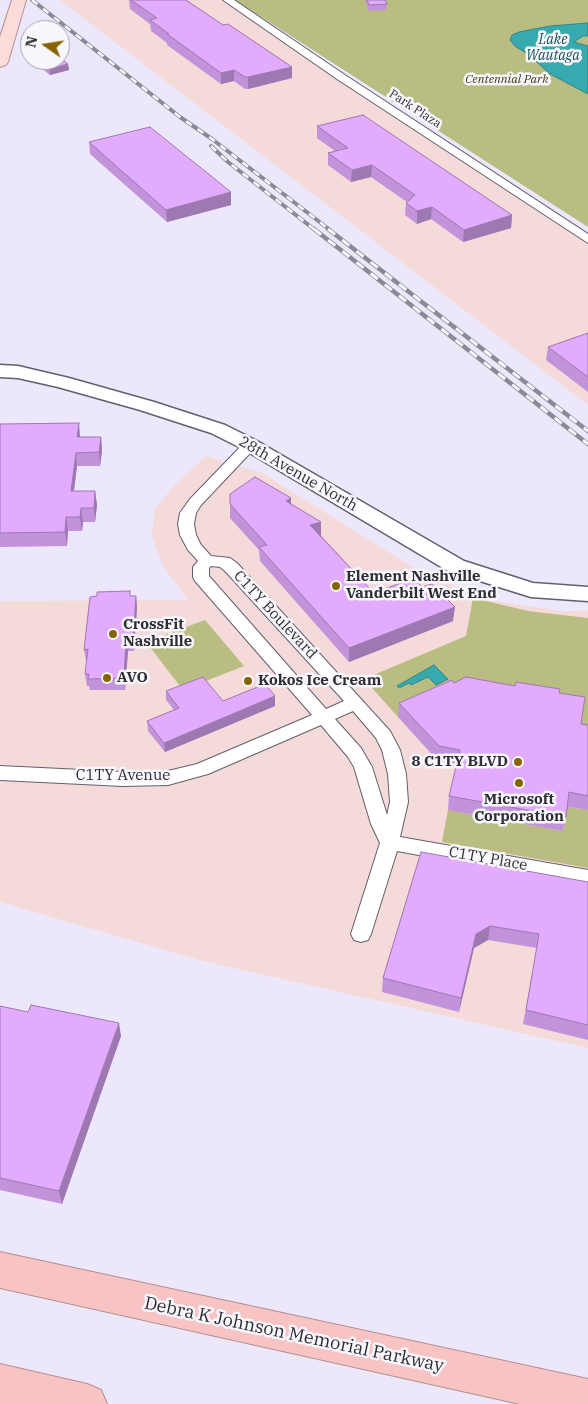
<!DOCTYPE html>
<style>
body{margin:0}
#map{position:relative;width:588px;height:1404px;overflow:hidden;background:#ede7fb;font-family:"IBM Plex Serif",serif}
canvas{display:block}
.north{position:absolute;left:20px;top:20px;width:50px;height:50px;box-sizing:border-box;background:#f9f7fe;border:1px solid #a8a6ad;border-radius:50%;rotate:283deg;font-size:14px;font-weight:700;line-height:20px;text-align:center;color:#2f2d34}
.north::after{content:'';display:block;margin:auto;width:18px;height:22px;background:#856400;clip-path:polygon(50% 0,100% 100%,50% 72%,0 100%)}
</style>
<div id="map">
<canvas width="588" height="1404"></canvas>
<div class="north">N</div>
</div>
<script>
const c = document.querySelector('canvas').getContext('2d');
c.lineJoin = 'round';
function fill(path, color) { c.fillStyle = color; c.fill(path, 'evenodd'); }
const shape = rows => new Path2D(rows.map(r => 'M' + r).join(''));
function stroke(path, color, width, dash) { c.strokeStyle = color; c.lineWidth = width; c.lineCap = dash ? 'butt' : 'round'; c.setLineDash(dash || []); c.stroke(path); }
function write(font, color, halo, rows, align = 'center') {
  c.font = font + ' "IBM Plex Serif",serif'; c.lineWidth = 5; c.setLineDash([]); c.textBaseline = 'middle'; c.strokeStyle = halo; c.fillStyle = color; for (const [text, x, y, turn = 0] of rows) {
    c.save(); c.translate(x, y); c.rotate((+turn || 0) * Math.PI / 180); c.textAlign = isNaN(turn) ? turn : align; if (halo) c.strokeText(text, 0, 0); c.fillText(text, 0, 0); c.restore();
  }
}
fill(shape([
 [60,0,228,0,588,239,588,405],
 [206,456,262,473,409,565,482,599,562,611,588,611,588,1048,203,961,0,902,0,601,189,600,165,570,159,556,152,534,155,509,173,487]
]), '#f4dad9');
fill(shape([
 [235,0,588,0,588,227],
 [473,598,528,611,588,618,588,740,450,695,398,717,364,679,466,636],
 [205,620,244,666,183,690,146,642],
 [567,807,588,810,588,868,442,842,448,810,563,831]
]), '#b9bd82');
const water = shape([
 [588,23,588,36,583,36,574,42,588,46,588,94,550,74,528,54,516,47,510,40,512,35,519,32,550,26,588,23],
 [434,665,448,679,436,685,428,677,411,685,409,683,399,688,397,686,434,665]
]);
fill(water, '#37aab0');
stroke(water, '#35848b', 1);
const street = shape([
 [223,0,234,0,345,75,588,234,588,243,337,79,223,0],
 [250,441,255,442,257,445,255,448,201,505,196,513,194,524,196,535,201,545,211,556,230,558,237,563,390,731,400,750,406,774,408,802,400,837,588,870,588,886,397,851,371,934,368,940,361,942,354,940,351,934,380,843,371,824,354,767,348,757,321,725,208,774,168,785,123,786,0,780,0,766,123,772,168,771,197,764,312,715,195,581,193,577,193,567,198,561,188,550,180,535,178,524,180,513,190,499,245,442,250,441],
 [211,566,220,567,225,571,344,701,326,709,209,576,209,568,211,566],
 [353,711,376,738,382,750,388,774,390,802,387,815,372,767,361,748,335,719,353,711]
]);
const secondary = shape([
 [0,365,18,366,69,378,154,402,225,425,257,441,464,561,533,583,588,587,588,601,531,597,448,571,243,449,211,433,140,410,58,387,18,378,0,377,0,365]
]);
const primary = shape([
 [12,0,26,0,8,62,6,65,0,67,0,37,12,0]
]);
const highway = shape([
 [0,1252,588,1379,588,1404,520,1404,0,1288,0,1252],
 [0,1364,87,1384,101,1390,107,1404,0,1404,0,1364]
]);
stroke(street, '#635e6e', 2);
stroke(secondary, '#635e6e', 3);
stroke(primary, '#b28f91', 2);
stroke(highway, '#b28f91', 2);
fill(street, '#fff');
fill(secondary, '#fff');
fill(primary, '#fbdcdb');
fill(highway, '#f8c4c3');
const railFar1 = shape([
 [32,0,180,117,212,139,330,230],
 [211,146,228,162,315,230]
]);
const rail = shape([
 [314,229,588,444],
 [328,229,588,431]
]);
stroke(railFar1, '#8c8896', 4);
stroke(rail, '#8c8896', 4.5);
stroke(railFar1, '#f9f7fe', 2.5, [7]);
stroke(rail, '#f9f7fe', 3, [9]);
fill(shape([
 [129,0,186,0,223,25,292,67,292,78,248,89,245,89,234,81,221,84,167,45,167,43,151,31,150,24,130,9],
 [365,0,385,0,387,4,386,10,369,11],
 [34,60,60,60,68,64,69,70,50,75,35,63],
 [317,126,512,215,511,228,463,242,431,219,417,224,405,215,406,203,407,202,371,177,351,182,328,165,328,153,335,151,317,138],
 [89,142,231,205,167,222,90,154],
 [588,333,588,392,546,360,548,347],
 [0,424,80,437,101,437,102,451,100,466,77,466,74,491,95,491,97,505,95,522,83,522,82,531,68,531,67,546,0,547],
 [230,494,291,498,291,503,374,593,453,621,349,662,260,561,259,550,230,518],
 [130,591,130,596,136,596,137,607,134,651,128,651,125,690,90,690,89,686,87,686,85,674,87,661,86,661,84,650,97,596],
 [454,683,559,693,581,724,588,725,588,810,567,807,563,831,448,810,449,796,457,764,437,760,398,717,399,703],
 [166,691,223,701,275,696,275,706,165,752,148,731,147,721,174,710,166,700],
 [421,852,588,882,588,1040,523,1024,537,948,488,940,474,948,459,1012,382,992,383,978],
 [0,1006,121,1036,62,1204,0,1190]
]), '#c293da');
fill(shape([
 [68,64,69,70,50,75,49,69],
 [292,67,292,78,248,89,248,77],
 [234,70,234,81,221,84,221,73],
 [372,165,371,177,351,182,352,170],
 [231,192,231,205,167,222,166,210],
 [432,207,431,219,417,224,417,211],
 [512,215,511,228,463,242,464,230],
 [79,423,80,436,78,451,77,437],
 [101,437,102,451,100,466,99,452],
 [76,453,77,466,72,505,71,491],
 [95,491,97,505,95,522,94,508],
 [291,498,291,512,286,501],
 [81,508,83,522,82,531,80,517],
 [66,517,68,531,67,546,65,532],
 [321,522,321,536,310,539,310,525],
 [136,596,137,607,134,651,133,639],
 [455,607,453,621,349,662,349,648],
 [126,640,128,651,125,690,124,678],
 [275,696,275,706,165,752,164,743],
 [490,926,488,940,474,948,459,1012,461,998,476,934],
 [119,1023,121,1036,62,1204,59,1191]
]), '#9e78b1');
const building = shape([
 [131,0,186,0,223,25,228,24,292,67,248,77,245,77,234,70,221,73,167,34,169,34,150,20,157,18,131,0],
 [367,0,385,0,387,4,369,5,367,0],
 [60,58,68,64,49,69,38,60,60,60,60,58],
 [363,115,512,215,464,230,432,207,417,211,406,203,415,195,372,165,352,170,328,153,348,148,317,126,363,115],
 [150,127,231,192,166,210,89,142,150,127],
 [588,333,588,377,548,347,588,333],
 [79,423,77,437,101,437,99,452,76,453,71,491,95,491,94,508,81,508,80,517,66,517,65,532,0,533,0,424,79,423],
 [255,477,291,498,286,501,321,522,310,525,374,593,414,578,422,587,432,584,455,607,349,648,259,547,267,545,230,504,230,494,255,477],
 [130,591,130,596,136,596,133,639,126,640,124,678,88,679,89,674,85,674,88,649,84,650,90,597,97,596,97,592,130,591],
 [203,677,223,701,265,684,275,696,164,743,147,721,179,708,166,691,203,677],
 [466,677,515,686,516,682,560,689,559,693,585,697,581,724,588,725,588,796,569,792,566,817,449,796,460,750,439,746,399,703,452,680,454,683,466,677],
 [421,852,588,882,588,1025,526,1010,539,934,490,926,476,934,461,998,383,978,421,852],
 [31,1005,119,1023,59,1191,0,1178,0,1006,28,1012,31,1005]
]);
fill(building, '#e2abfd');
stroke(building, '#9e78b1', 1);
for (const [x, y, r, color] of [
 [336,586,5,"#856400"],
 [113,634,5,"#856400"],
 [107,678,5,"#856400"],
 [248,681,5,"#856400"],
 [518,762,5,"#856400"],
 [519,783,5,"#856400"]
]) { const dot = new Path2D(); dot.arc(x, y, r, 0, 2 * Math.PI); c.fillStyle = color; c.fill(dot); stroke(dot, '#f9f7fe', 2); }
write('italic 12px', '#3a3b10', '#f9f7fe', [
 ["Centennial Park",507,80]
]);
write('12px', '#2f2d34', '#f9f7fe', [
 ["Park Plaza",415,109,33]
]);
write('italic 14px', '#0f5154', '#f9f7fe', [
 ["Lake",553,40],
 ["Wautaga",553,56]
]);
write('15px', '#2f2d34', '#f9f7fe', [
 ["28th Avenue North",298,474,30],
 ["C1TY Boulevard",275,615,47],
 ["C1TY Avenue",123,776],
 ["C1TY Place",488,859,10]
]);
write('bold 15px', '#2f2d34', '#f9f7fe', [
 ["Element Nashville",346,577],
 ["Vanderbilt West End",346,594],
 ["CrossFit",123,625],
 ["Nashville",123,642],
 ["AVO",117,678],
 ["Kokos Ice Cream",258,681],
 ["8 C1TY BLVD",508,762,"right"],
 ["Microsoft",519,800,"center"],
 ["Corporation",519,817,"center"]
], 'left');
write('18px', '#2f2d34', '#f9f7fe', [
 ["Debra K Johnson Memorial Parkway",294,1335,12]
]);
</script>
